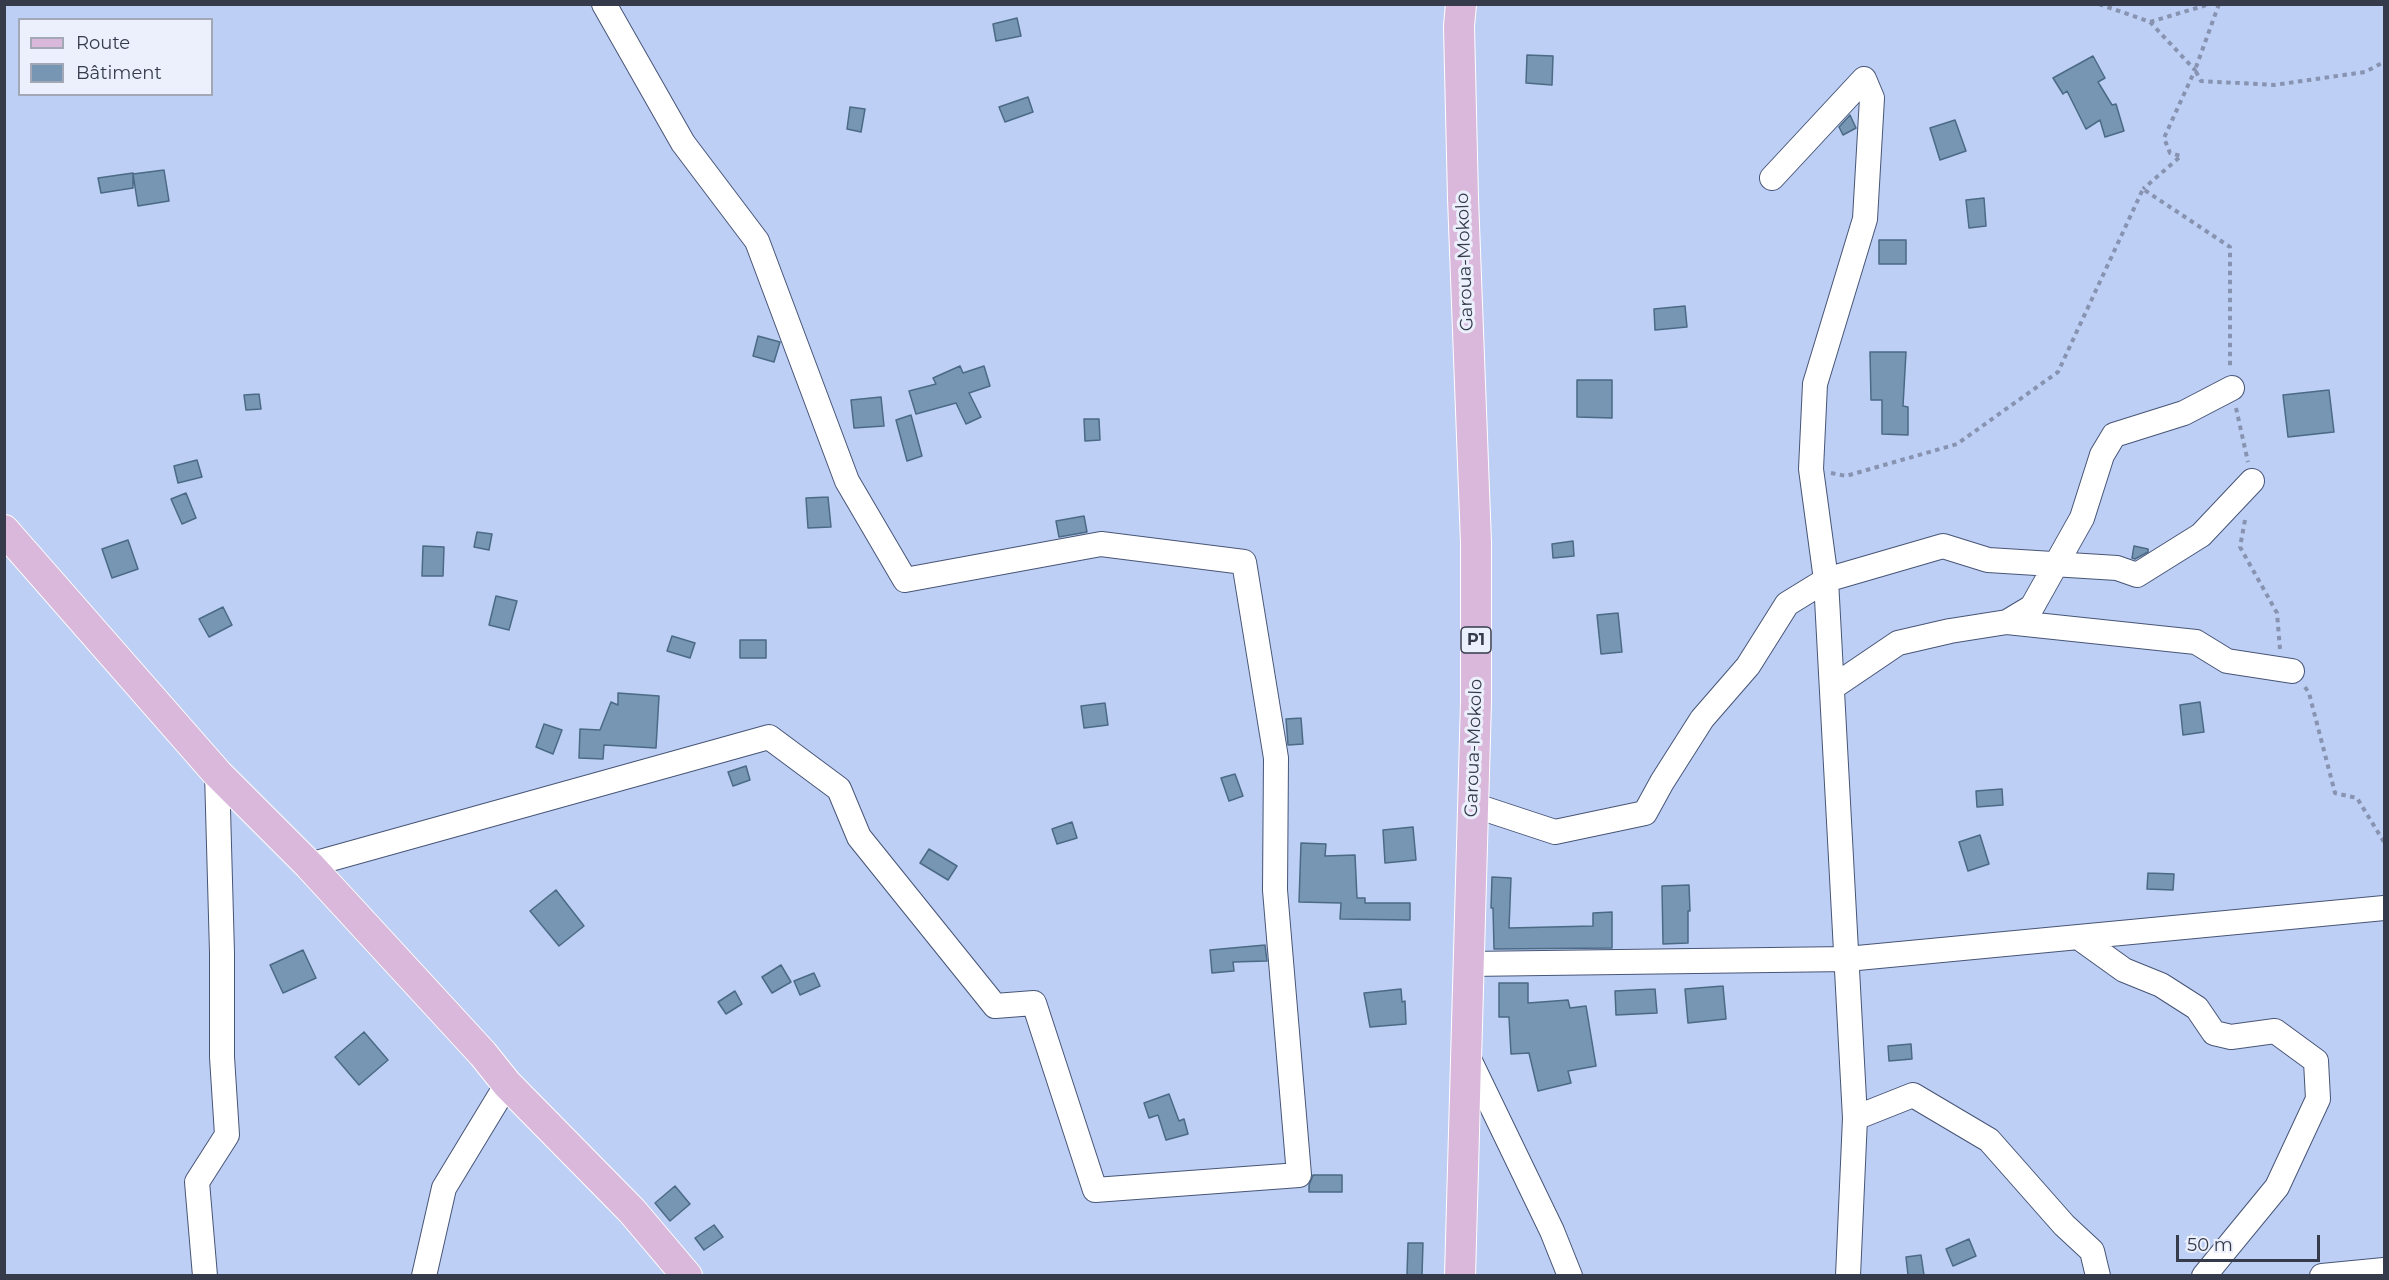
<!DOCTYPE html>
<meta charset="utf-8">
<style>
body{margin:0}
#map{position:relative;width:2389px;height:1280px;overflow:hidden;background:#becff5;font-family:Montserrat,sans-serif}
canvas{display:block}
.frame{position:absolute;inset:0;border:6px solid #353b4b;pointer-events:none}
.legend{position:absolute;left:18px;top:18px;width:195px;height:78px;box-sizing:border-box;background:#ebf0fc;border:2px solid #a2a8b5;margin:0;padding:8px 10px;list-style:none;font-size:18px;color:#353b4b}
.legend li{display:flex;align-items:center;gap:12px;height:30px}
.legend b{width:30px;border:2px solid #a2a8b5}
.scale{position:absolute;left:2176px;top:1235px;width:144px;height:27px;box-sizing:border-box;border:3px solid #353b4b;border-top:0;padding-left:8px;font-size:18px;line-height:21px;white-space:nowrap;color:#353b4b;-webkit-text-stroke:4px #ebf0fc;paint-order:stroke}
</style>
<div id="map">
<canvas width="2389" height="1280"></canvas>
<div class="frame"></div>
<ul class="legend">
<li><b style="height:8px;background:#dab8db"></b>Route</li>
<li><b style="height:16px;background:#7696b3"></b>Bâtiment</li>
</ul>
<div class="scale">50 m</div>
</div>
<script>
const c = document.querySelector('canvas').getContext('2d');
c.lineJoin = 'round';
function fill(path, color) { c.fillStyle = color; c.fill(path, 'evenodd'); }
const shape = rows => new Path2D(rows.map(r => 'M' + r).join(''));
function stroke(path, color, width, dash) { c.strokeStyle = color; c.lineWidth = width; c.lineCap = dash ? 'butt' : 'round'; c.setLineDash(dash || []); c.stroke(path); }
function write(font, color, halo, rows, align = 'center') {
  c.font = font + ' Montserrat,sans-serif'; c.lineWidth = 6; c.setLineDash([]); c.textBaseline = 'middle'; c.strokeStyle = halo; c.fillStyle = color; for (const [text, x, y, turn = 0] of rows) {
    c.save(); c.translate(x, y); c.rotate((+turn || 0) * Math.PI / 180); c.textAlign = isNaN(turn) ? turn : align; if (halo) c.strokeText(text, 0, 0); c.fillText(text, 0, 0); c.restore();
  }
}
const building = shape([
 [1017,18,1021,36,996,41,993,24,1017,18],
 [1527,55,1553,56,1552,85,1526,83,1527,55],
 [2093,56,2105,78,2098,82,2112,105,2116,104,2124,131,2105,137,2100,120,2086,129,2067,91,2063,94,2053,78,2093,56],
 [1028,97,1033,112,1005,122,999,107,1028,97],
 [850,107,865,109,861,132,847,129,850,107],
 [1850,115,1856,128,1843,135,1839,127,1850,115],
 [1955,120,1966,151,1940,160,1930,128,1955,120],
 [164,170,169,201,138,206,133,174,164,170],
 [133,173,133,188,101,193,98,178,133,173],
 [1984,198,1986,226,1969,228,1966,200,1984,198],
 [1879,240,1906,240,1906,264,1879,264,1879,240],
 [1685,306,1687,327,1655,330,1654,309,1685,306],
 [758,336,780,342,774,362,753,356,758,336],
 [1870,352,1906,352,1903,406,1908,407,1908,435,1882,434,1882,400,1871,400,1870,352],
 [960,366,963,373,984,366,990,386,969,393,981,417,966,424,956,403,916,414,909,391,936,384,933,378,960,366],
 [1577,380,1612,380,1612,418,1577,417,1577,380],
 [2329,390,2334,432,2288,437,2283,395,2329,390],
 [259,394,261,409,246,410,244,395,259,394],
 [881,397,884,426,854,428,851,400,881,397],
 [911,415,922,456,907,461,896,420,911,415],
 [1084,419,1099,419,1100,440,1085,441,1084,419],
 [197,460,202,477,178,483,174,466,197,460],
 [186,493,196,518,182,524,171,499,186,493],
 [828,497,831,527,808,528,806,498,828,497],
 [1084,516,1087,532,1059,537,1056,521,1084,516],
 [477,532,492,534,489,550,474,547,477,532],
 [128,540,138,569,112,578,102,549,128,540],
 [1573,541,1574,556,1553,558,1552,544,1573,541],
 [423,546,444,547,443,576,422,576,423,546],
 [2134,546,2148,549,2148,552,2135,559,2132,558,2134,546],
 [496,596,517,601,509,630,489,625,496,596],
 [223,607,232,625,209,637,199,619,223,607],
 [1618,613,1622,652,1601,654,1597,615,1618,613],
 [672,636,695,643,690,658,667,651,672,636],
 [740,640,766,640,766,658,740,658,740,640],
 [618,693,659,696,656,748,604,745,603,759,579,758,580,729,600,730,611,702,618,705,618,693],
 [2200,702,2204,732,2183,735,2180,705,2200,702],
 [1105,703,1108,725,1084,728,1081,706,1105,703],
 [1301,718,1303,744,1288,745,1286,719,1301,718],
 [544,724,562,730,553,754,536,747,544,724],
 [746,766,750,780,733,786,728,772,746,766],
 [1235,774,1243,796,1229,801,1221,778,1235,774],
 [2002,789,2003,805,1977,807,1976,791,2002,789],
 [1072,822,1077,838,1057,844,1052,829,1072,822],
 [1413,827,1416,860,1385,863,1383,830,1413,827],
 [1980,835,1989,864,1968,871,1959,842,1980,835],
 [1301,843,1326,844,1325,856,1355,855,1357,898,1365,898,1365,903,1410,903,1410,920,1340,919,1341,903,1299,902,1301,843],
 [929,849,957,866,948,880,920,863,929,849],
 [2148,873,2174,874,2173,890,2147,889,2148,873],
 [1492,877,1511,878,1509,928,1593,926,1593,913,1612,912,1612,948,1494,949,1493,908,1491,908,1492,877],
 [1689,885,1690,911,1688,911,1688,943,1663,944,1662,886,1689,885],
 [556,890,584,926,559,946,530,911,556,890],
 [1265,945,1267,961,1233,962,1234,971,1212,973,1210,950,1265,945],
 [303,950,316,978,283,993,270,965,303,950],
 [781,965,791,982,772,993,762,977,781,965],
 [814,973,820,986,800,995,794,981,814,973],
 [1499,983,1528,983,1528,1003,1568,1000,1570,1008,1586,1006,1596,1066,1568,1071,1571,1083,1538,1091,1529,1053,1511,1054,1509,1017,1499,1017,1499,983],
 [1723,986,1726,1019,1688,1023,1685,989,1723,986],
 [1401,989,1402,1002,1405,1001,1406,1024,1370,1027,1364,993,1401,989],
 [1655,989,1657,1013,1616,1015,1615,991,1655,989],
 [735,991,742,1004,726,1014,718,1002,735,991],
 [364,1032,388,1060,359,1085,335,1057,364,1032],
 [1911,1044,1912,1059,1889,1061,1888,1046,1911,1044],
 [1169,1094,1179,1121,1184,1119,1188,1134,1166,1140,1158,1115,1149,1118,1144,1103,1169,1094],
 [1313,1175,1342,1175,1342,1192,1309,1192,1309,1185,1313,1175],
 [675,1186,690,1204,670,1221,655,1203,675,1186],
 [714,1225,723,1237,704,1250,695,1238,714,1225],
 [1969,1239,1976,1256,1953,1266,1946,1249,1969,1239],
 [1408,1243,1423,1243,1422,1275,1407,1275,1408,1243],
 [1921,1255,1924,1275,1908,1275,1906,1257,1921,1255]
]);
fill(building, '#7696b3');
stroke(building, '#4b6a85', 1.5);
const minor = shape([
 [1772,178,1864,79,1872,98,1865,219,1815,384,1811,469,1826,580,1855,1118,1848,1276],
 [2007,622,2196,642,2227,661,2292,671],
 [1832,686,1836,685,1898,643,1950,631,2007,622,2032,607,2082,518,2102,455,2114,435,2184,413,2232,388],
 [1473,805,1555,832,1645,813,1662,782,1702,719,1748,666,1787,604,1826,580,1943,546,1988,560,2117,568,2137,575,2201,535,2252,481],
 [309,865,769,737,839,789,859,837,995,1006,1034,1003,1095,1190,1299,1175,1275,890,1276,758,1244,562,1101,544,905,580,847,481,757,241,683,143,604,4],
 [2078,937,2124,970,2161,985,2197,1008,2214,1033,2231,1037,2275,1031,2316,1061,2318,1099,2277,1187,2204,1276],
 [1468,964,1847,959,2384,908],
 [1467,1055,1552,1231,1570,1276],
 [1855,1118,1913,1095,1989,1140,2064,1225,2092,1251,2098,1276],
 [205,1276,197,1182,227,1135,222,1057,222,953,217,773],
 [424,1276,444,1188,507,1084],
 [2322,1276,2384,1270]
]);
const major = shape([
 [4,530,217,773,309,865,483,1054,507,1084,632,1211,687,1276],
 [1460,1276,1476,701,1476,543,1463,198,1459,26,1461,4]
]);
stroke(minor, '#475576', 26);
stroke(major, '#fff', 32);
stroke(shape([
 [2099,4,2150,22,2195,70,2164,138,2170,153,2181,156,2143,189],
 [2219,4,2195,70,2201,81,2274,85,2365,72,2384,62],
 [2150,22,2210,4],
 [2236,408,2248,462],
 [1831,473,1846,476,1957,444,2058,372,2143,189,2230,247,2230,368],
 [2245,520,2240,547,2277,613,2280,649],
 [2305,687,2309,693,2335,793,2357,798,2384,842]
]), '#8793b0', 4, [4.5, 4.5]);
stroke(minor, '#fff', 24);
stroke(major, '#dab8db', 30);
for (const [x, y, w] of [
 [1476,640,30]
]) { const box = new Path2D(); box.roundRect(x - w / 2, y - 13, w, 26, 4.5); c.fillStyle = '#ebf0fc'; c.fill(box); stroke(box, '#353b4b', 1.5); }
write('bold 16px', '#353b4b', null, [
 ["P1",1476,640]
]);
write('18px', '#353b4b', '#ebf0fc', [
 ["Garoua-Mokolo",1465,262,-92],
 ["Garoua-Mokolo",1474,748,-88]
]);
</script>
